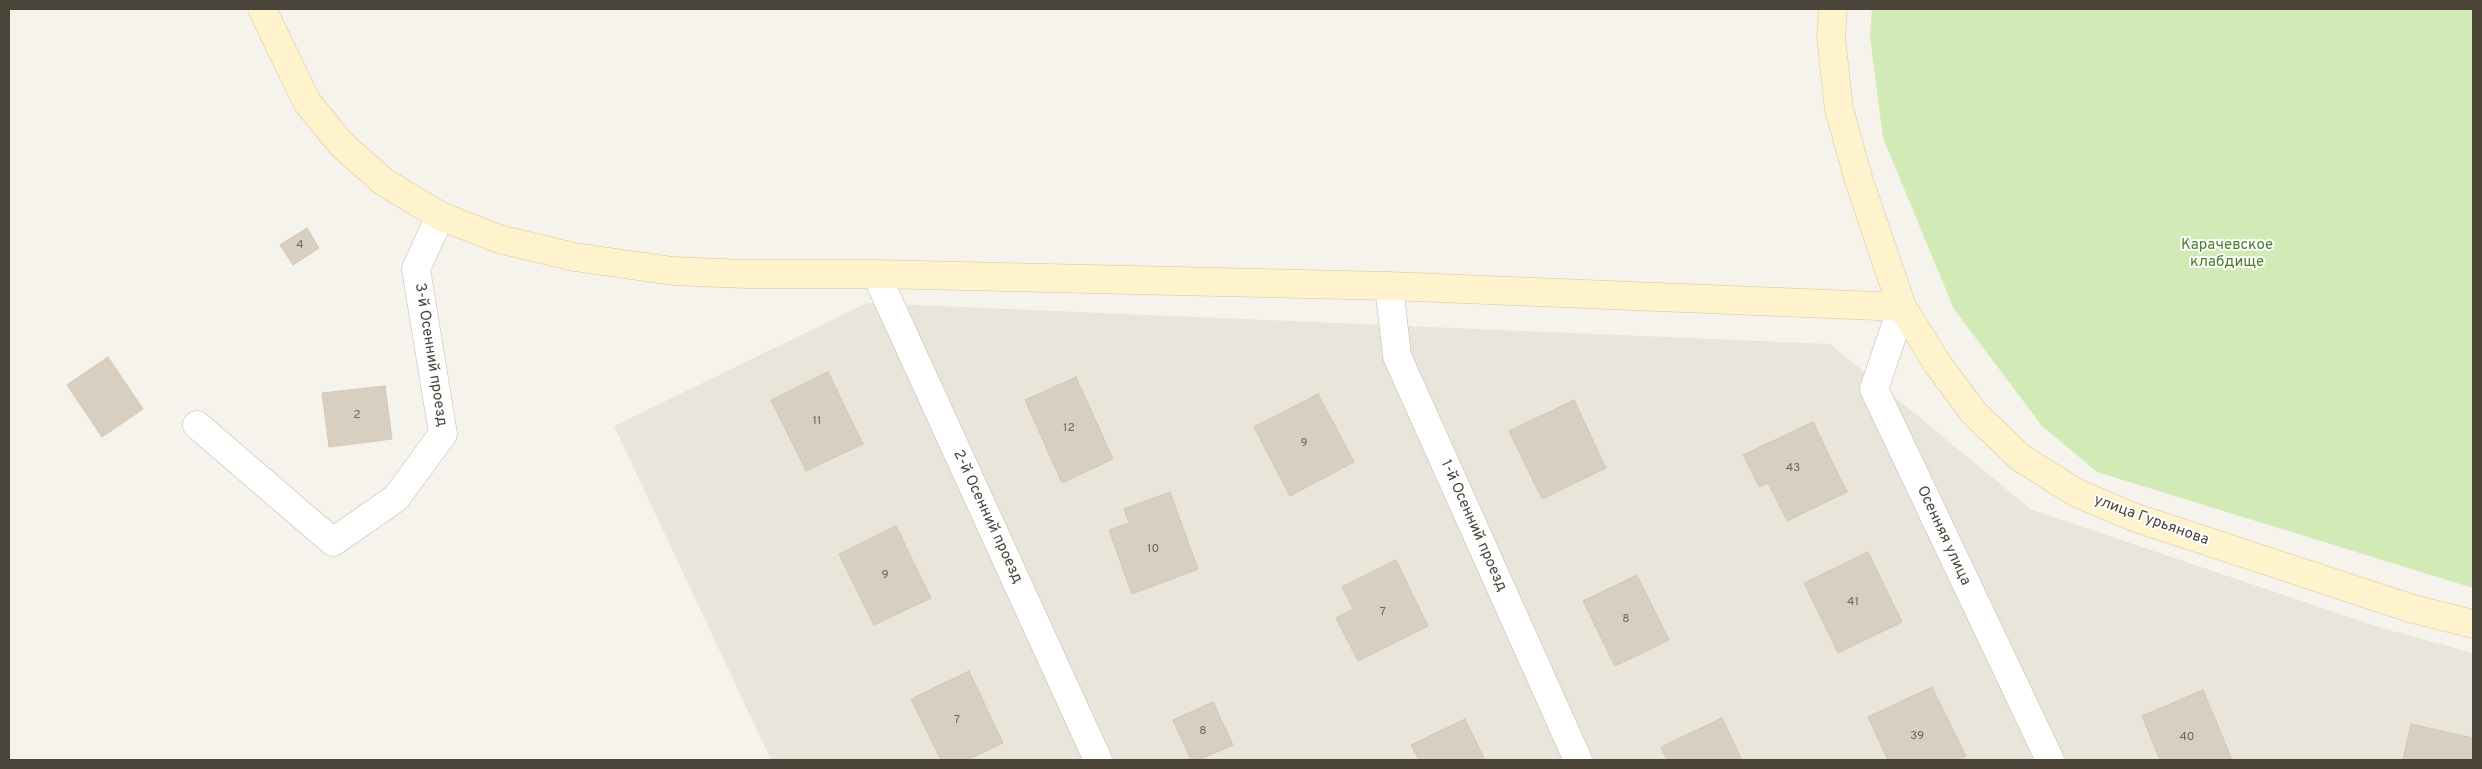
<!DOCTYPE html>
<meta charset="utf-8">
<style>
body{margin:0}
#map{position:relative;width:2482px;height:769px;overflow:hidden;background:#f6f3ec;font-family:Overpass,sans-serif}
canvas{display:block}
.frame{position:absolute;inset:0;border:10px solid #4b4439;pointer-events:none}
</style>
<div id="map">
<canvas width="2482" height="769"></canvas>
<div class="frame"></div>
</div>
<script>
const c = document.querySelector('canvas').getContext('2d');
c.lineJoin = 'round';
function fill(path, color) { c.fillStyle = color; c.fill(path, 'evenodd'); }
const shape = rows => new Path2D(rows.map(r => 'M' + r).join(''));
function stroke(path, color, width, dash) { c.strokeStyle = color; c.lineWidth = width; c.lineCap = dash ? 'butt' : 'round'; c.setLineDash(dash || []); c.stroke(path); }
function write(font, color, halo, rows, align = 'center') {
  c.font = font + ' Overpass,sans-serif'; c.lineWidth = 4; c.setLineDash([]); c.textBaseline = 'middle'; c.strokeStyle = halo; c.fillStyle = color; for (const [text, x, y, turn = 0] of rows) {
    c.save(); c.translate(x, y); c.rotate((+turn || 0) * Math.PI / 180); c.textAlign = isNaN(turn) ? turn : align; if (halo) c.strokeText(text, 0, 0); c.fillText(text, 0, 0); c.restore();
  }
}
fill(shape([
 [867,303,1830,344,2032,510,2382,628,2473,653,2473,760,771,760,614,426]
]), '#eae5da');
fill(shape([
 [1872,9,2473,9,2473,588,2097,472,2042,426,1954,309,1883,138,1870,36]
]), '#d2eab5');
const building = shape([
 [307,228,319,248,293,265,280,245,307,228],
 [108,357,143,409,102,437,67,385,108,357],
 [828,372,863,444,806,471,771,400,828,372],
 [1076,377,1113,459,1062,483,1025,400,1076,377],
 [385,386,392,439,329,447,322,393,385,386],
 [1318,394,1354,462,1290,496,1254,427,1318,394],
 [1574,400,1606,468,1542,499,1509,431,1574,400],
 [1813,422,1847,492,1787,521,1768,483,1759,487,1743,455,1813,422],
 [1170,492,1198,569,1132,594,1109,530,1129,523,1124,509,1170,492],
 [896,526,931,598,874,625,839,554,896,526],
 [1868,552,1902,622,1838,653,1804,583,1868,552],
 [1396,560,1428,626,1358,661,1336,618,1353,609,1342,587,1396,560],
 [1637,575,1669,640,1615,666,1583,601,1637,575],
 [969,671,1003,743,967,760,941,760,911,699,969,671],
 [1932,687,1966,756,1958,760,1888,760,1868,717,1932,687],
 [2203,690,2232,760,2160,760,2142,716,2203,690],
 [1213,702,1233,745,1198,760,1191,760,1173,720,1213,702],
 [1722,718,1742,760,1667,760,1661,747,1722,718],
 [1465,719,1485,760,1419,760,1411,745,1465,719],
 [2411,724,2473,738,2473,760,2403,760,2411,724]
]);
fill(building, '#d8cfc1');
stroke(building, '#d3c7b4', 1);
const street = shape([
 [876,274,1098,760],
 [1389,286,1397,356,1578,760],
 [1902,307,1874,389,2050,760],
 [197,425,333,542,396,498,443,434,416,269,440,216]
]);
const secondary = shape([
 [262,9,307,102,342,145,384,182,440,216,499,239,574,257,673,271,746,274,876,274,1389,286,1902,307],
 [1833,9,1831,37,1839,109,1859,181,1902,307,1937,363,1974,413,2021,458,2075,492,2133,517,2413,609,2473,624]
]);
stroke(street, '#c2bbae', 29);
stroke(secondary, '#d6c79b', 29);
stroke(street, '#fff', 28);
stroke(secondary, '#fff3cd', 28);
write('12px', '#6e675b', null, [
 ["4",300,246],
 ["2",357,416],
 ["11",817,422],
 ["12",1069,429],
 ["9",1304,444],
 ["43",1793,469],
 ["10",1153,550],
 ["9",885,576],
 ["41",1853,603],
 ["7",1383,613],
 ["8",1626,620],
 ["7",957,721],
 ["8",1203,732],
 ["39",1917,737],
 ["40",2187,738]
]);
write('15px', '#4a7f2a', '#fff', [
 ["Карачевское",2227,246],
 ["клабдище",2227,263]
]);
write('15px', '#4b4439', '#fff', [
 ["3-й Осенний проезд",430,355,81],
 ["2-й Осенний проезд",987,517,65],
 ["улица Гурьянова",2151,521,20],
 ["1-й Осенний проезд",1473,526,66],
 ["Осенняя улица",1943,536,65]
]);
</script>
